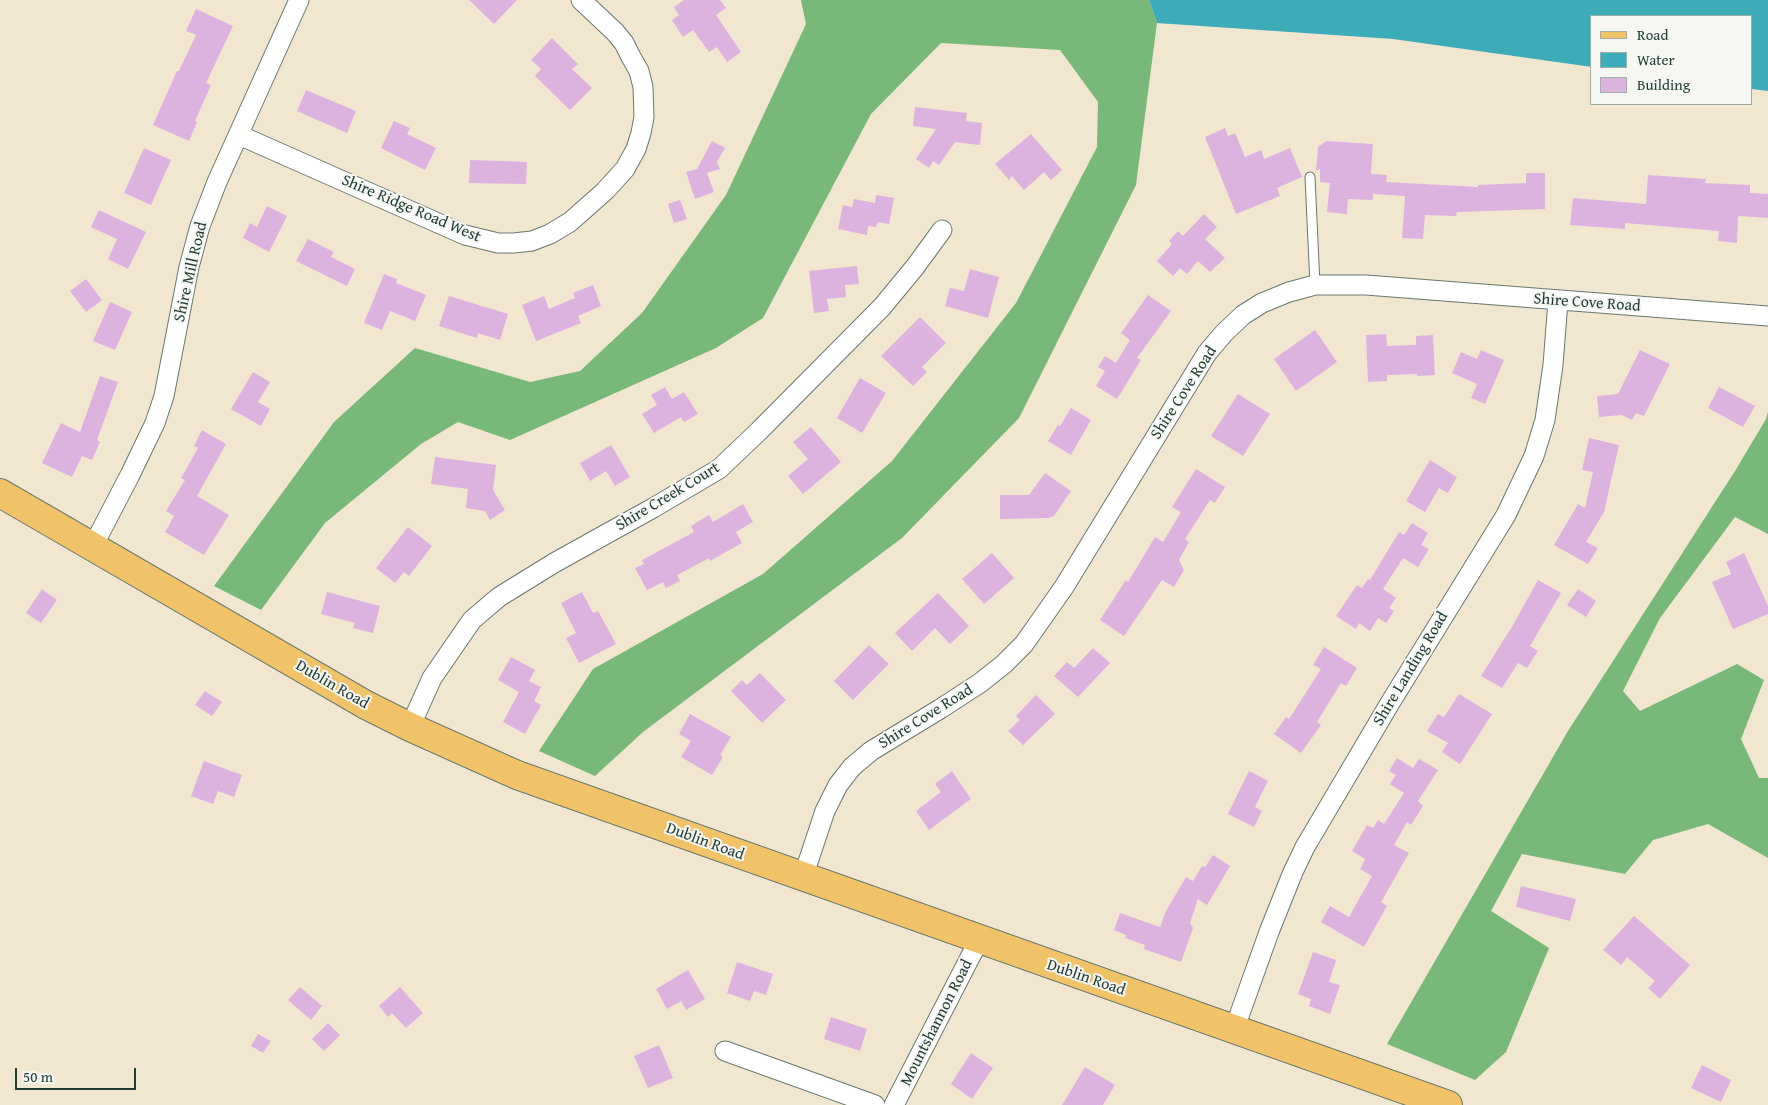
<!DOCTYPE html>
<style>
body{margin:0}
#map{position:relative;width:1768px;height:1105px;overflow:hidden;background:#f1e7d1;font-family:"Gentium Book Plus",serif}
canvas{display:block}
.legend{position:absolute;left:1590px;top:15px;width:162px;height:90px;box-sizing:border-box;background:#f6f6f2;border:1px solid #a0aca6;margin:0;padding:6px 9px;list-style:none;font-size:15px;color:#1f3d34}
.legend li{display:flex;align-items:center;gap:10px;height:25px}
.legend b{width:25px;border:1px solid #a0aca6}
.scale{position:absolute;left:15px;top:1068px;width:121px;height:22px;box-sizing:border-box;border:2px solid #1f3d34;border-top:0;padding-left:6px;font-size:15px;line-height:18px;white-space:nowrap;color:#1f3d34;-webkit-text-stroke:4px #f6f6f2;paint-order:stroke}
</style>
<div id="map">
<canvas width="1768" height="1105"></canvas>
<ul class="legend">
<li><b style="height:6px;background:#f0c369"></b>Road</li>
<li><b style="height:14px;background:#3cacb9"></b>Water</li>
<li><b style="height:14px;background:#dcb2df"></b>Building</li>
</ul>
<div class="scale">50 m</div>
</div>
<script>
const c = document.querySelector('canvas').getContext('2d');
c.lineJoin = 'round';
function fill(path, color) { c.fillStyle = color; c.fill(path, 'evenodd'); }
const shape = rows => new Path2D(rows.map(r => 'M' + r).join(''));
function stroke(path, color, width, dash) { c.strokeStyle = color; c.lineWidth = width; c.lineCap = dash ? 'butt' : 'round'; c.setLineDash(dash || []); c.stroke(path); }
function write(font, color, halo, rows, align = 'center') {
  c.font = font + ' "Gentium Book Plus",serif'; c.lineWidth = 4; c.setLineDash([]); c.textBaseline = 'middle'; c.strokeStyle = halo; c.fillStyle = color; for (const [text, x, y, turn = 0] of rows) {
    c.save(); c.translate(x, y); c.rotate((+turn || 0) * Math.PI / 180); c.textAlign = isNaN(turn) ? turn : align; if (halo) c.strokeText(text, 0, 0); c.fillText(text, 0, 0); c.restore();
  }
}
fill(shape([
 [801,0,1149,0,1157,23,1136,185,1019,418,902,538,643,732,595,776,539,751,593,669,763,574,892,461,1016,303,1097,147,1098,102,1060,50,941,43,871,114,763,318,716,348,510,440,458,422,421,444,325,523,261,610,214,586,334,422,415,348,530,382,580,371,642,313,726,195,806,24],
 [1768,412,1768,534,1735,517,1660,618,1623,691,1640,711,1737,664,1764,680,1741,739,1759,778,1768,778,1768,858,1708,824,1653,840,1625,874,1522,854,1491,911,1549,948,1506,1052,1475,1080,1387,1044,1568,731,1735,471,1766,419]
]), '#78b878');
fill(shape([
 [1149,0,1768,0,1768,91,1752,89,1752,16,1592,16,1592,67,1393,39,1157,23]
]), '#3cacb9');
fill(shape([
 [469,0,517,0,494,24],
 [684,0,720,0,726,8,716,15,741,52,727,62,717,47,709,52,693,30,683,37,672,20,679,15,674,7],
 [196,9,233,26,206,83,211,85,195,121,197,122,189,141,153,125,177,71,179,71,196,35,186,31],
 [552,38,578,64,572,69,592,88,570,110,535,76,541,69,531,60],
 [306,90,356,111,347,133,297,111],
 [915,107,967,113,966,121,982,123,980,145,955,142,939,165,933,161,929,168,916,159,936,129,913,126],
 [394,121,410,128,407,134,436,148,425,170,381,148],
 [1225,128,1228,136,1235,133,1245,157,1261,150,1264,159,1290,148,1302,177,1277,188,1280,196,1236,214,1205,137],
 [1031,134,1062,170,1051,180,1044,172,1024,190,1012,176,1009,180,995,164],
 [712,141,725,148,717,162,720,169,707,173,714,192,695,199,686,172,697,169],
 [1326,141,1373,144,1371,174,1387,175,1386,182,1478,187,1478,185,1526,183,1526,173,1545,173,1545,209,1457,212,1456,216,1425,215,1423,239,1402,238,1405,196,1373,194,1373,200,1348,199,1347,214,1327,212,1330,183,1320,182,1320,169,1316,171,1318,147],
 [144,148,171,160,151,205,124,193],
 [470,160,527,162,526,184,469,183],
 [1648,175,1706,179,1705,183,1750,185,1750,193,1768,194,1768,218,1738,216,1737,243,1718,241,1719,231,1625,223,1625,229,1570,225,1573,198,1646,204],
 [876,195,894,198,889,224,878,222,876,227,868,226,867,235,838,229,843,205,852,207,854,199,875,203],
 [680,200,687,219,674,223,668,204],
 [267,206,287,216,269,252,243,238,250,223,257,227],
 [99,210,146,232,128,269,108,259,117,239,91,227],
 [1204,214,1217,227,1205,239,1225,258,1210,272,1198,261,1187,274,1180,268,1173,276,1157,261,1172,244,1169,241,1178,231,1183,236],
 [308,239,334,252,331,257,355,269,347,286,296,261],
 [857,266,859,284,845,285,846,297,827,299,829,311,814,313,809,271],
 [970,269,999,277,988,318,945,306,950,288,964,291],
 [384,274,397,279,396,283,426,295,415,321,390,311,382,330,364,323],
 [86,279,102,300,86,312,70,291],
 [593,285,601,306,578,316,581,323,536,341,522,305,544,296,549,309,575,298,573,293],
 [1148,295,1171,311,1137,358,1141,360,1117,399,1096,386,1105,371,1098,367,1105,356,1116,363,1130,340,1121,333],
 [449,296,508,314,500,340,478,333,477,338,439,326],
 [110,302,132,312,115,350,93,341],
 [920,317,946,343,922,367,927,372,913,386,881,356],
 [1315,330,1337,362,1296,391,1274,359],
 [1386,334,1387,346,1416,345,1416,336,1433,335,1435,375,1417,376,1417,374,1387,375,1387,381,1368,382,1366,335],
 [1481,350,1504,360,1485,404,1471,398,1477,384,1452,373,1461,352,1477,359],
 [1640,350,1670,364,1644,416,1636,413,1632,420,1622,415,1599,417,1597,396,1618,394],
 [253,372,270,382,258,402,270,409,261,426,231,409],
 [100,376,118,382,97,440,100,442,92,460,82,456,72,477,42,463,61,423,80,432],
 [860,378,886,393,862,433,837,418],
 [665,387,672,399,684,392,698,414,684,422,681,417,654,433,642,414,657,405,651,395],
 [1719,387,1755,406,1743,427,1708,408],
 [1238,394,1270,414,1243,456,1211,436],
 [1071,408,1091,420,1071,455,1048,441,1058,425,1060,426],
 [811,427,841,462,803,494,788,476,808,459,793,442],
 [202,430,226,444,197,496,229,515,204,555,165,532,174,516,166,511,185,480,181,478,198,448,194,446],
 [1589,438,1619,445,1604,512,1586,542,1598,548,1588,564,1554,545,1578,504,1585,508,1593,472,1582,470],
 [611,445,630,477,615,486,606,471,590,481,580,463],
 [435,457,496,465,493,490,505,510,490,520,485,511,466,508,468,489,431,484],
 [1430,460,1457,477,1448,493,1439,488,1425,512,1406,501],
 [1196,469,1225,487,1215,503,1210,500,1185,539,1189,542,1179,560,1184,570,1174,587,1162,580,1124,636,1100,620,1126,580,1128,582,1155,537,1163,542,1181,512,1172,507],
 [1045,473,1071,491,1054,516,1049,518,1000,519,1000,495,1029,495],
 [743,504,753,522,736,532,742,543,710,561,709,558,677,575,680,581,666,588,663,582,647,590,635,568,644,564,642,560,694,532,691,526,709,515,713,522],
 [1412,523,1428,533,1421,545,1429,549,1418,567,1403,558,1383,589,1396,598,1389,608,1394,611,1386,623,1378,618,1370,631,1359,623,1356,629,1336,616,1357,585,1362,588,1368,579,1370,580,1399,532,1404,535],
 [408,527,432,546,409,576,404,572,395,583,376,568],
 [992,553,1014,578,984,604,962,579],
 [1744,553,1768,606,1768,614,1733,629,1712,582,1731,574,1726,562],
 [1538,580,1561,593,1530,646,1538,651,1527,668,1518,663,1502,688,1481,676,1513,625],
 [42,589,57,600,41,623,26,613],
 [1578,589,1596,601,1586,617,1567,605],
 [327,592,380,606,373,633,353,628,355,623,321,614],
 [582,592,593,613,598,611,616,644,579,663,566,638,576,633,561,603],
 [938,593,969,626,950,644,935,628,912,651,895,633],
 [869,645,889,664,853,700,834,681],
 [1324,647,1357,668,1346,686,1341,683,1317,722,1321,725,1301,753,1274,734,1286,717,1289,719,1321,669,1313,665],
 [1093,648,1110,663,1078,697,1054,676,1067,662,1074,668],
 [511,657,535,670,529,681,541,687,534,701,541,705,525,734,503,722,519,692,498,680],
 [760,673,786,700,762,723,731,691,742,680,747,685],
 [205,691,222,702,212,716,195,705],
 [1459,694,1492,714,1460,764,1442,752,1448,743,1427,731,1438,714,1444,717],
 [1036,695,1055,714,1023,745,1008,731,1020,720,1016,716],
 [690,714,731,737,720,755,723,757,712,775,681,757,691,741,679,734],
 [1397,758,1413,768,1419,759,1438,770,1418,801,1423,806,1411,825,1407,822,1394,845,1409,853,1381,902,1387,906,1364,947,1321,922,1330,906,1349,917,1372,876,1360,869,1365,859,1352,851,1367,825,1373,828,1378,820,1384,824,1404,793,1390,784,1396,775,1389,771],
 [204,761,242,775,234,797,218,791,213,804,191,796],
 [952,771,971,799,929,830,916,811,941,792,935,784],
 [1249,771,1268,781,1255,807,1262,811,1254,827,1228,814],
 [1213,855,1230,866,1207,905,1198,899,1190,923,1193,928,1181,962,1144,949,1145,945,1125,938,1126,935,1114,930,1120,913,1160,927,1166,911,1186,877,1193,881,1202,866,1205,867],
 [1521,886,1576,899,1570,921,1516,907],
 [1634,916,1690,965,1660,999,1648,988,1655,981,1627,957,1621,965,1603,950],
 [1313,952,1336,960,1329,982,1340,985,1330,1014,1309,1006,1311,999,1298,994],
 [737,962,773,974,766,995,754,991,750,1001,727,993],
 [688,970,705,999,686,1010,681,1001,667,1009,656,989],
 [300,987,322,1006,311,1020,288,1000],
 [400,987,423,1013,406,1028,392,1013,388,1017,379,1006],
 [831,1017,867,1029,860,1051,824,1039],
 [328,1023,340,1035,324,1051,312,1039],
 [258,1034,271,1041,263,1053,251,1046],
 [659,1045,673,1078,648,1088,634,1056],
 [971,1053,993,1068,972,1099,951,1084],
 [1702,1065,1731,1080,1721,1102,1691,1088],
 [1085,1067,1115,1085,1103,1105,1062,1105]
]), '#dcb2df');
const service = shape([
 [1310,177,1315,285]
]);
const minor = shape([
 [239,135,465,235,498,243,514,243,532,241,550,234,570,222,605,191,625,169,636,149,641,133,644,117,643,87,639,71,631,57,624,43,615,32,581,0],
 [93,546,130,475,155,423,164,396,189,267,200,226,217,182,299,0],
 [410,727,432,678,472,620,499,597,554,563,653,508,719,469,759,431,882,307,915,267,942,230],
 [803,877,825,811,838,785,852,767,871,751,940,709,980,683,1004,664,1024,644,1064,587,1207,353,1224,333,1243,315,1262,303,1289,292,1315,285,1366,285,1768,316],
 [1234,1030,1269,932,1293,872,1305,847,1390,703,1506,515,1534,456,1545,420,1553,365,1558,301],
 [725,1051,875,1105],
 [894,1105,979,940]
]);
const primary = shape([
 [0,493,366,705,410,727,517,775,1448,1105]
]);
stroke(service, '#68786b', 11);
stroke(minor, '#68786b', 21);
stroke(primary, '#68786b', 30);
stroke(service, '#fff', 9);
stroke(minor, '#fff', 19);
stroke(primary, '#f0c369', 28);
write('16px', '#1f3d34', '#f6f6f2', [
 ["Shire Ridge Road West",411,209,23],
 ["Shire Mill Road",191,272,-77],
 ["Shire Cove Road",1587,303,4],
 ["Shire Cove Road",1184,393,-57],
 ["Shire Creek Court",668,497,-31],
 ["Shire Landing Road",1411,669,-59],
 ["Dublin Road",332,685,30],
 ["Shire Cove Road",926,717,-32],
 ["Dublin Road",705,842,20],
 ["Dublin Road",1086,978,19],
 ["Mountshannon Road",937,1023,-63]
]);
</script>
